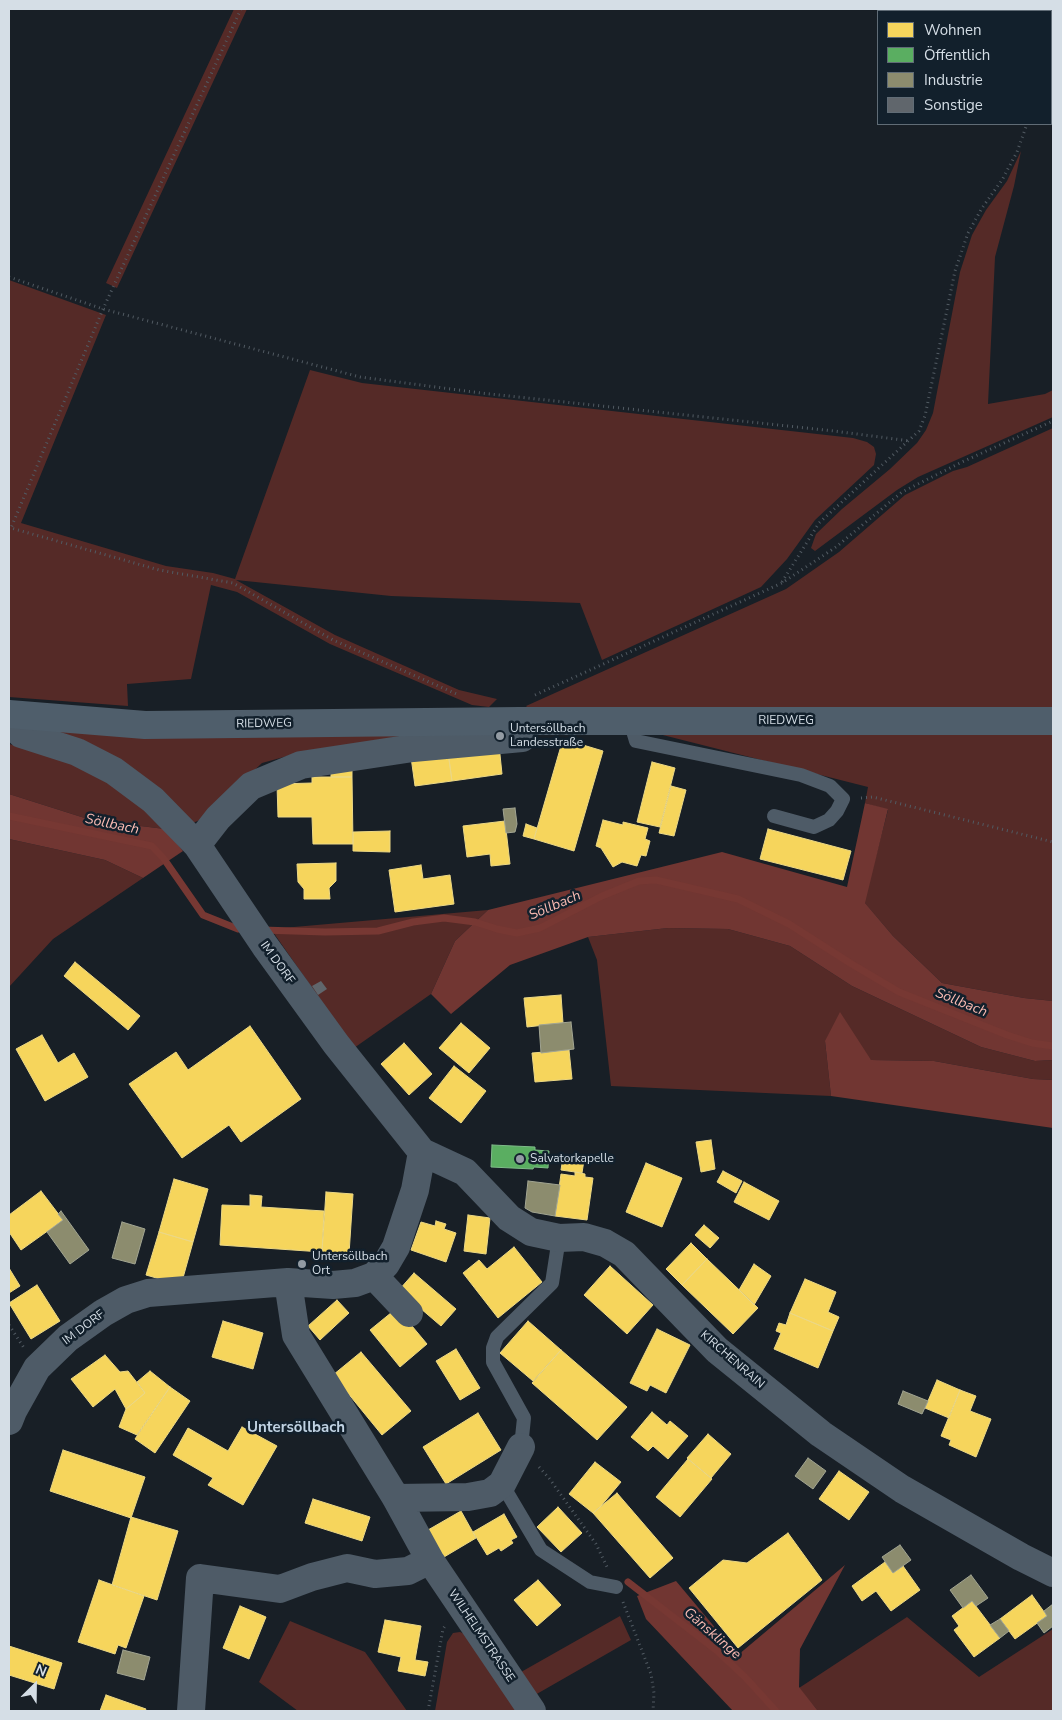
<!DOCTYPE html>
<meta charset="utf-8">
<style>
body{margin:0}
#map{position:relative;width:1062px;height:1720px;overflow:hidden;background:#181f26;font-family:"Nunito Sans",sans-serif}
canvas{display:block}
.frame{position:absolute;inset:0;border:10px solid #d5dee6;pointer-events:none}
.legend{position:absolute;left:877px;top:10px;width:175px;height:115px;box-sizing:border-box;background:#12202c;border:1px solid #606c76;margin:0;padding:6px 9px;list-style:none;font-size:15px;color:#d5dee6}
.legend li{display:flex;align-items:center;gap:10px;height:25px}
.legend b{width:25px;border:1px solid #606c76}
.north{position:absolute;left:10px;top:1660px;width:50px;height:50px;-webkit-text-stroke:4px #12202c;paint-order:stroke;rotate:23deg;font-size:14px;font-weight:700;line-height:20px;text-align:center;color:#d5dee6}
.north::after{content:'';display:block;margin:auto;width:18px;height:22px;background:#d5dee6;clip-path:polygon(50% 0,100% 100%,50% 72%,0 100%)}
</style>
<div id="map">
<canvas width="1062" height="1720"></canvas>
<div class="frame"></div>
<ul class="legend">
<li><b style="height:14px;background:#f6d55c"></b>Wohnen</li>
<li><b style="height:14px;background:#5aae61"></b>Öffentlich</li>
<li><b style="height:14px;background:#8c8c6e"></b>Industrie</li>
<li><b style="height:14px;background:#60666c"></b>Sonstige</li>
</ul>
<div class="north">N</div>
</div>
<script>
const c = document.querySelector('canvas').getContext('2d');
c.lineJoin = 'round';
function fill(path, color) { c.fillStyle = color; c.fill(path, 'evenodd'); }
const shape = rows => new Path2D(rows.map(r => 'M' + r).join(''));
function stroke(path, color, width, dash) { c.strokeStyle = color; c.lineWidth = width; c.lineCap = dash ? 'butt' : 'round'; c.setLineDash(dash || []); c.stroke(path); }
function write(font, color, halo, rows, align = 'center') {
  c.font = font + ' "Nunito Sans",sans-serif'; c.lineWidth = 5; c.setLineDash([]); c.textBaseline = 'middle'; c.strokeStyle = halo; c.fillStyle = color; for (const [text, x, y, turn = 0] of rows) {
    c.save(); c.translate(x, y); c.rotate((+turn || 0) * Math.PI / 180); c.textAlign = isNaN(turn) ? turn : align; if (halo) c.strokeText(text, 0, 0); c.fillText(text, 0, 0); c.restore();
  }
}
fill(shape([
 [234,9,247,9,117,288,106,283],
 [1021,151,1014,186,995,257,988,404,1045,394,1053,390,1053,417,918,477,897,490,815,551,811,548,816,534,842,509,890,469,917,443,926,430,933,413,960,272,972,235,986,210,1007,181],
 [9,280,106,315,21,523,166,566,213,573,235,579,310,370,362,383,853,438,867,442,874,447,876,454,874,465,815,520,787,559,761,587,602,660,580,603,391,596,236,580,335,635,459,690,497,699,489,707,472,705,330,644,237,592,211,585,191,679,127,684,128,706,9,697],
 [1053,428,1053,711,530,710,526,706,786,589,839,552,905,495,953,471,967,467],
 [37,729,416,734,302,752,262,763,204,818,193,823],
 [647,731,1053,733,1053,1001,1024,998,942,983,893,936,864,902,888,810,865,803,868,787],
 [9,744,67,759,106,778,143,808,165,829,91,820,9,794],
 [9,839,105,860,143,878,53,939,9,987],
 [488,910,455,941,431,994,354,1048,271,929],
 [668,928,728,929,790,946,852,986,981,1047,1035,1061,1053,1060,1053,1080,1033,1079,934,1061,871,1060,825,1041,831,1096,611,1086,597,960,588,937],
 [620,1616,631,1640,528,1699,514,1676],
 [907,1617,979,1677,1053,1629,1053,1711,818,1711,799,1688],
 [290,1621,365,1652,407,1711,298,1711,259,1682],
 [460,1632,472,1637,523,1711,435,1711,447,1642,453,1633]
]), '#552a27');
fill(shape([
 [9,794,91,820,165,829,183,851,143,878,105,860,9,839],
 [865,803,888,809,865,903,893,936,942,983,1024,998,1053,1001,1053,1060,1035,1061,981,1047,852,986,790,946,728,929,668,928,588,937,510,965,451,1014,431,994,455,941,488,910,722,852,847,887],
 [840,1012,871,1060,934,1061,1033,1079,1053,1080,1053,1128,831,1096,825,1041],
 [845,1565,800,1649,799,1687,818,1711,733,1711,646,1619,637,1596,676,1581,738,1655]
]), '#713632');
const homes = shape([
 [563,739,603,751,574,851,534,839,563,739],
 [499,745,502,774,452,781,448,752,499,745],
 [448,752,452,781,415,786,411,757,448,752],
 [652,762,675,768,660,827,637,822,652,762],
 [331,767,352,767,352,777,331,777,331,767],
 [312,777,352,777,353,844,313,844,312,817,278,817,277,784,312,783,312,777],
 [671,786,686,790,674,836,659,833,671,786],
 [603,820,623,825,623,822,648,828,645,839,650,841,646,856,641,855,637,866,622,862,613,867,601,848,596,846,603,820],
 [505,821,510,864,491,866,490,854,467,857,463,826,505,821],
 [526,824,537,828,534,839,523,836,526,824],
 [768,829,851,851,843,880,760,859,768,829],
 [390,831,390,852,353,851,353,832,390,831],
 [336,863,336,881,329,888,330,899,304,899,304,889,298,882,297,864,336,863],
 [421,865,423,879,450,875,454,904,395,912,389,870,421,865],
 [75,962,140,1016,128,1030,64,976,75,962],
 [561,995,563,1023,527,1027,524,998,561,995],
 [461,1023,490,1048,469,1073,439,1048,461,1023],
 [250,1026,301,1099,241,1142,229,1125,182,1158,129,1084,176,1052,188,1070,250,1026],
 [42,1035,58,1063,74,1053,88,1077,45,1101,16,1049,42,1035],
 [404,1043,432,1074,409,1095,381,1064,404,1043],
 [569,1050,572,1079,535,1082,532,1053,569,1050],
 [454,1066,486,1091,461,1123,429,1098,454,1066],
 [711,1140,715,1169,701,1172,696,1142,711,1140],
 [563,1157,584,1160,582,1173,561,1170,563,1157],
 [646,1163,682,1178,662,1227,626,1212,646,1163],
 [723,1171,742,1181,736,1193,717,1182,723,1171],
 [575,1172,585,1174,585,1177,593,1178,587,1220,555,1216,561,1174,575,1176,575,1172],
 [174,1179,208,1189,193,1242,159,1232,174,1179],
 [744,1182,779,1201,769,1220,734,1202,744,1182],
 [41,1191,63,1220,21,1250,9,1232,9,1215,41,1191],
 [326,1192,353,1194,349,1254,322,1252,326,1192],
 [250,1195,262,1196,261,1207,324,1211,322,1252,220,1245,222,1205,250,1206,250,1195],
 [468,1215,490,1218,486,1254,464,1251,468,1215],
 [436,1221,446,1224,444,1229,456,1233,446,1262,411,1250,421,1222,435,1226,436,1221],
 [704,1225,719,1238,710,1248,695,1235,704,1225],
 [159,1232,193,1242,181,1285,146,1275,159,1232],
 [691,1243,707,1259,682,1285,666,1269,691,1243],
 [514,1247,542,1282,498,1318,463,1273,479,1260,487,1269,514,1247],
 [707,1259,758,1308,733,1334,682,1285,707,1259],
 [754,1264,771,1276,754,1305,739,1290,754,1264],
 [610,1266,653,1305,627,1334,584,1295,610,1266],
 [9,1268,20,1286,9,1293,9,1268],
 [414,1273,456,1309,441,1326,399,1290,414,1273],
 [805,1279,836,1292,828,1312,839,1317,833,1331,790,1313,805,1279],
 [37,1285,60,1321,31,1339,9,1303,37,1285],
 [337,1300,349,1313,320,1340,308,1326,337,1300],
 [397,1308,427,1344,400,1367,370,1330,397,1308],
 [790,1313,833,1331,818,1368,774,1349,781,1333,776,1331,779,1323,786,1325,790,1313],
 [223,1321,263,1333,253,1369,212,1357,223,1321],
 [528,1321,561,1350,533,1381,500,1353,528,1321],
 [657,1329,690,1345,666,1393,650,1385,647,1391,630,1383,657,1329],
 [456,1349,480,1388,460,1400,436,1361,456,1349],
 [561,1350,627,1407,597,1440,532,1383,561,1350],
 [361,1352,411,1411,382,1435,333,1375,361,1352],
 [105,1355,120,1372,128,1371,145,1393,126,1409,115,1389,93,1407,71,1379,105,1355],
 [150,1371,170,1387,137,1435,119,1427,126,1409,145,1393,137,1382,150,1371],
 [937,1380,960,1390,949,1418,925,1408,937,1380],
 [170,1387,190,1401,155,1453,135,1439,170,1387],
 [960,1390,976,1396,970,1411,991,1419,976,1457,949,1445,951,1440,941,1436,960,1390],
 [652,1412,667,1425,670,1421,688,1436,668,1459,653,1446,648,1451,631,1437,652,1412],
 [478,1413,501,1450,446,1484,423,1447,478,1413],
 [242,1427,277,1446,243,1505,208,1485,213,1478,173,1455,188,1428,228,1451,242,1427],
 [708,1434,731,1454,711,1478,687,1458,708,1434],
 [63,1450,145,1477,131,1518,50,1491,63,1450],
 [688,1459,712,1479,680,1517,656,1497,688,1459],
 [595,1462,621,1482,601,1506,593,1513,569,1494,595,1462],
 [839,1471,869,1492,849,1520,819,1499,839,1471],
 [617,1493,673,1558,650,1578,593,1513,617,1493],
 [313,1499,370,1517,362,1541,305,1523,313,1499],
 [558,1507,582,1533,561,1552,537,1527,558,1507],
 [461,1511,476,1538,444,1557,428,1530,461,1511],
 [504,1514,517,1537,511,1540,513,1543,501,1551,499,1548,487,1555,473,1532,504,1514],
 [131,1517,178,1531,157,1600,112,1585,131,1517],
 [788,1533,822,1580,738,1648,689,1588,723,1560,747,1563,788,1533],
 [885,1562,893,1573,903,1566,920,1590,891,1611,876,1591,862,1601,852,1586,885,1562],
 [99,1580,144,1596,126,1648,118,1645,115,1654,78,1642,99,1580],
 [538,1580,561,1605,537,1626,514,1600,538,1580],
 [1032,1595,1047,1616,1015,1639,1000,1619,1032,1595],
 [972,1601,1000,1638,974,1657,954,1630,959,1626,952,1616,972,1601],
 [240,1606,266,1617,249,1659,223,1648,240,1606],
 [385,1620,421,1626,415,1660,428,1662,425,1676,398,1671,401,1657,378,1652,385,1620],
 [9,1646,62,1663,54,1689,9,1675,9,1646],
 [106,1695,146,1709,145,1711,100,1711,106,1695]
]);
fill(homes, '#f6d55c');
stroke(homes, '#ecd885', 1);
const public = shape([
 [492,1145,535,1147,535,1150,549,1151,548,1168,534,1167,533,1169,491,1167,492,1145]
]);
fill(public, '#5aae61');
stroke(public, '#7fbc89', 1);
const industry = shape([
 [515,808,517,824,515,832,506,833,503,809,515,808],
 [571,1022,574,1049,541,1053,539,1025,571,1022],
 [528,1181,560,1185,555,1216,532,1212,525,1208,528,1181],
 [61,1211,89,1250,70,1264,47,1232,63,1220,58,1214,61,1211],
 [122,1222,145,1229,135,1264,112,1258,122,1222],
 [903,1391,928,1401,922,1414,898,1404,903,1391],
 [808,1458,826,1471,813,1489,795,1476,808,1458],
 [900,1545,911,1560,893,1573,882,1557,900,1545],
 [971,1575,988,1598,976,1606,972,1601,963,1608,950,1590,971,1575],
 [1053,1604,1053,1626,1044,1633,1037,1623,1047,1616,1044,1611,1053,1604],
 [1000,1619,1009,1631,1000,1638,990,1625,1000,1619],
 [123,1650,150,1657,144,1680,117,1673,123,1650]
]);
fill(industry, '#8c8c6e');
stroke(industry, '#a2a592', 1);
stroke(shape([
 [9,816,152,846,164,859,203,915,238,929,244,929],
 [262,930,325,932,378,931,413,922,444,918,475,922,497,929,517,933,540,928,602,896,639,881,656,880,738,899,789,924,850,963,899,992,1007,1035,1032,1043,1053,1046],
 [628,1582,716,1650,745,1677,776,1711]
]), '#773833', 7);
fill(shape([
 [321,981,327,989,318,995,312,986]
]), '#60666c');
stroke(shape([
 [241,9,103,309,11,528,159,570,233,583,333,640,459,695],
 [1051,56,1053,49],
 [9,277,103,309,360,377,481,393,834,431,910,441],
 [782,582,819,523,919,431,925,416,955,271,968,233,982,208,1002,180,1017,152,1027,124],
 [535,695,782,583,836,547,902,492,962,462,1053,421],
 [861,798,873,797,1053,842],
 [9,1325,24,1348],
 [539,1467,549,1478,596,1544,607,1567],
 [623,1602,651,1674,654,1693,653,1711],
 [428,1711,443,1629,445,1626]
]), '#525b63', 3, [1, 4]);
stroke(shape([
 [630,721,636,741,801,775,830,786,843,799,837,811,829,820,814,827,774,816],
 [521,1447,524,1418,493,1362,493,1348,497,1337,552,1283,559,1238],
 [502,1484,541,1550,590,1582,616,1587]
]), '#4e5b67', 14);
stroke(shape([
 [9,719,21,734,77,752,114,771,153,800,197,845,265,946,336,1044,422,1152,465,1172,509,1218,531,1232,559,1238,584,1237,605,1243,624,1254,717,1350,821,1434,902,1489,1021,1557,1053,1573],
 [197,845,218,818,251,786,301,765,413,748,522,738,520,721],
 [374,1276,409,1313],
 [288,1282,296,1335,396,1498,430,1560,532,1711],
 [9,1421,13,1411,37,1368,68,1338,103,1313,126,1300,148,1293,288,1282,333,1285,355,1283,374,1276,386,1264,396,1247,415,1190,422,1152],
 [396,1498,468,1497,490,1493,502,1484,521,1447],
 [191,1711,200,1578,280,1589,312,1577,347,1568,375,1574,408,1571,430,1560]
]), '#4e5b67', 28);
stroke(shape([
 [9,714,145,725,520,721,1053,721]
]), '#4f5e6b', 28);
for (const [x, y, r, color] of [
 [500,736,5,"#939ba3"],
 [520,1159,5,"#939ba3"],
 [302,1264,5,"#939ba3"]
]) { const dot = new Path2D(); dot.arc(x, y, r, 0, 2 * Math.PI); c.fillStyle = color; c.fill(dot); stroke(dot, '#12202c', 2); }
write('12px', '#d5dee6', '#12202c', [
 ["RIEDWEG",786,721],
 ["RIEDWEG",264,724,-1],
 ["IM DORF",277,963,54],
 ["IM DORF",84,1328,-37],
 ["KIRCHENRAIN",732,1360,41],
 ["WILHELMSTRASSE",481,1636,56]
]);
write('12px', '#d5dee6', '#12202c', [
 ["Untersöllbach",510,729],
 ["Landesstraße",510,743],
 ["Salvatorkapelle",530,1159],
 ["Untersöllbach",312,1257],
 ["Ort",312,1271]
], 'left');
write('italic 14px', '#fbbbb3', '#12202c', [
 ["Söllbach",112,825,12],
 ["Söllbach",555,906,-23],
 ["Söllbach",961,1003,22],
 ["Gänsklinge",712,1634,41]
]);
write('bold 15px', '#c0d2e2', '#12202c', [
 ["Untersöllbach",296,1428]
]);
</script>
